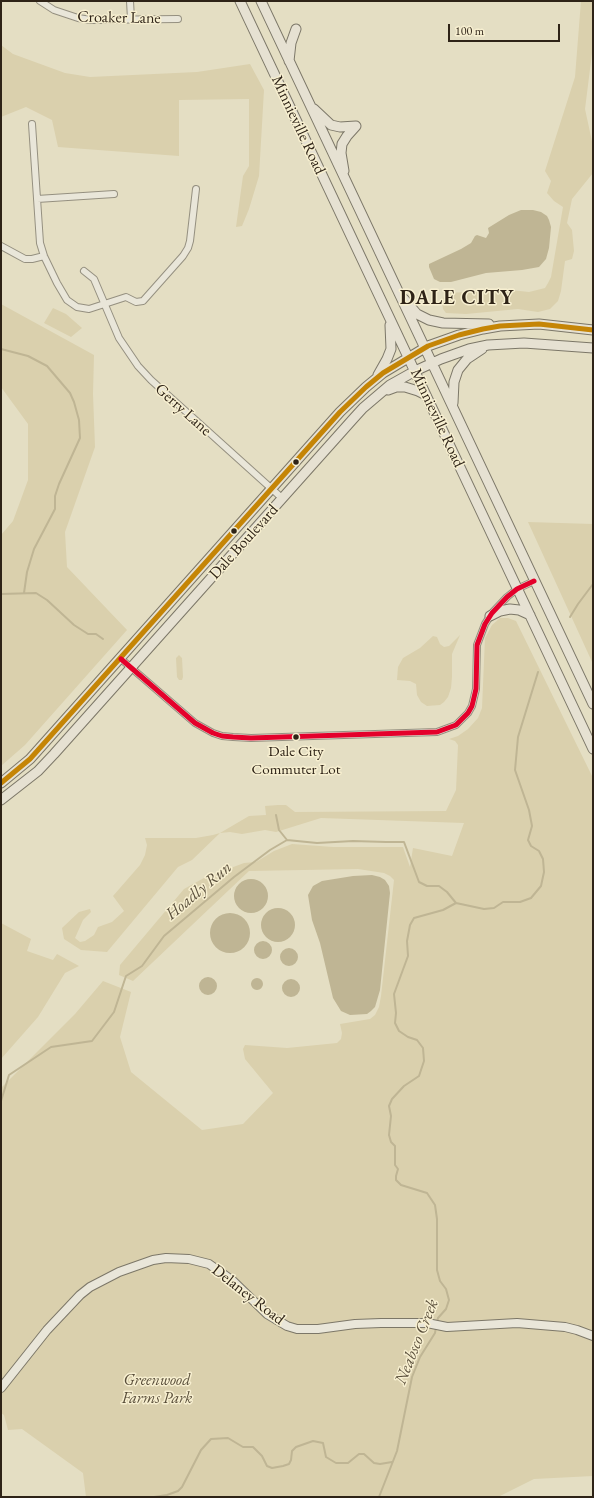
<!DOCTYPE html>
<style>
body{margin:0}
#map{position:relative;width:594px;height:1498px;overflow:hidden;background:#e4dec3;font-family:"EB Garamond",serif}
canvas{display:block}
.frame{position:absolute;inset:0;border:2px solid #2e2317;pointer-events:none}
.scale{position:absolute;left:448px;top:24px;width:112px;height:18px;box-sizing:border-box;border:2px solid #2e2317;border-top:0;padding-left:5px;font-size:12px;line-height:14px;white-space:nowrap;color:#2e2317;-webkit-text-stroke:3px #f7efd0;paint-order:stroke}
</style>
<div id="map">
<canvas width="594" height="1498"></canvas>
<div class="frame"></div>
<div class="scale">100 m</div>
</div>
<script>
const c = document.querySelector('canvas').getContext('2d');
c.lineJoin = 'round';
function fill(path, color) { c.fillStyle = color; c.fill(path, 'evenodd'); }
const shape = rows => new Path2D(rows.map(r => 'M' + r).join(''));
function stroke(path, color, width, dash) { c.strokeStyle = color; c.lineWidth = width; c.lineCap = dash ? 'butt' : 'round'; c.setLineDash(dash || []); c.stroke(path); }
function write(font, color, halo, rows, align = 'center') {
  c.font = font + ' "EB Garamond",serif'; c.lineWidth = 3; c.setLineDash([]); c.textBaseline = 'middle'; c.strokeStyle = halo; c.fillStyle = color; for (const [text, x, y, turn = 0] of rows) {
    c.save(); c.translate(x, y); c.rotate((+turn || 0) * Math.PI / 180); c.textAlign = isNaN(turn) ? turn : align; if (halo) c.strokeText(text, 0, 0); c.fillText(text, 0, 0); c.restore();
  }
}
fill(shape([
 [581,1,593,1,593,45,585,109,593,146,593,173,572,199,567,223,572,230,574,251,572,259,565,261,561,291,558,301,550,309,538,312,518,309,466,314,446,313,443,309,442,301,444,296,451,293,501,289,529,292,545,288,548,283,551,277,563,207,554,201,547,193,551,181,545,171,575,77],
 [1,45,13,54,65,73,90,77,197,72,250,64,264,90,259,176,249,209,242,226,236,227,243,176,249,166,249,99,179,100,179,156,58,147,52,120,26,107,1,117],
 [1,304,94,355,93,394,95,447,65,532,67,567,127,630,25,745,1,766,1,535,13,521,28,480,28,424,1,387],
 [53,308,66,314,82,328,71,337,44,323],
 [528,522,593,524,593,664],
 [500,618,508,618,516,621,593,778,593,1476,534,1479,498,1497,86,1497,83,1473,22,1429,8,1430,4,1415,1,1413,1,1088,75,1014,103,981,131,992,120,1037,131,1072,202,1130,243,1124,273,1093,245,1059,243,1049,245,1045,287,1048,337,1043,341,1039,342,1033,340,1024,370,1019,375,1015,379,1007,381,996,394,880,390,876,384,873,358,869,249,871,133,981,119,975,120,965,184,889,204,878,244,863,256,862,274,851,292,844,333,847,403,847,410,867,413,848,452,856,464,823,321,818,276,832,265,830,242,834,230,832,220,833,192,860,178,867,107,952,81,950,64,939,62,928,79,912,90,909,91,912,83,920,75,938,80,942,85,941,94,935,98,927,112,922,124,911,113,896,140,865,145,855,147,845,145,838,196,838,213,835,220,833,249,816,266,815,265,806,278,805,286,805,295,812,446,811,456,790,458,745,455,741,449,739,458,736,468,729,478,718,482,708,485,638,492,625],
 [460,635,452,654,452,677,451,688,448,697,444,702,440,705,427,706,421,702,417,695,416,684,410,681,397,680,398,667,403,658,420,648,433,636,437,637,440,644,444,647,449,646],
 [179,655,182,658,183,677,182,680,179,680,177,677,176,658],
 [1,923,31,939,27,951,53,960,57,954,79,966,65,973,38,1017,1,1059]
]), '#dad0ad');
fill(shape([
 [521,210,533,210,541,212,547,216,549,220,551,227,549,248,546,259,539,267,522,270,486,273,451,282,440,282,434,279,429,267,429,264,461,249,471,243,475,236,477,235,486,238,489,233,488,228,509,215],
 [372,875,380,877,385,880,389,886,390,893,380,990,375,1007,371,1011,367,1014,350,1015,341,1011,333,998,320,943,312,920,308,895,313,886,322,881,353,876],
 '234 896a17 17 0 1 1 34 0a17 17 0 1 1-34 0Z',
 '261 925a17 17 0 1 1 34 0a17 17 0 1 1-34 0Z',
 '210 933a20 20 0 1 1 40 0a20 20 0 1 1-40 0Z',
 '254 950a9 9 0 1 1 18 0a9 9 0 1 1-18 0Z',
 '280 957a9 9 0 1 1 18 0a9 9 0 1 1-18 0Z',
 '199 986a9 9 0 1 1 18 0a9 9 0 1 1-18 0Z',
 '251 984a6 6 0 1 1 12 0a6 6 0 1 1-12 0Z',
 '282 988a9 9 0 1 1 18 0a9 9 0 1 1-18 0Z'
]), '#bfb594');
stroke(shape([
 [1,349,28,356,47,366,70,393,74,402,79,420,80,438,59,484,55,496,55,509,34,549,27,572,24,593],
 [1,594,36,593,47,600,74,625,88,634,96,634,103,639],
 [570,617,578,604,593,584],
 [276,815,279,830,287,840],
 [1,1101,9,1075,51,1047,92,1041,114,1012,126,976,142,966,164,936,234,877,270,850,287,840,317,843,353,841,386,842,404,842,419,882,427,886,439,886,447,892,456,903],
 [437,1323,438,1318,446,1309,449,1300,446,1289,440,1281,437,1270,437,1219,435,1205,427,1193,401,1185,396,1180,396,1176,398,1169,395,1165,395,1146,391,1142,389,1135,391,1116,389,1106,392,1099,404,1086,419,1076,424,1061,423,1048,417,1040,408,1037,399,1031,395,1023,396,1013,394,994,408,956,407,941,410,925,414,918,443,910,456,903,484,909,494,908,503,902,520,902,531,898,541,886,544,872,543,859,539,851,531,846,528,840,532,826,529,810,515,770,518,737,538,672],
 [154,1497,167,1495,178,1491,182,1487,201,1450,211,1439,228,1438,243,1447,253,1447,262,1456,267,1466,272,1468,283,1466,289,1464,291,1460,292,1451,296,1447,313,1441,323,1443,326,1457,336,1463,348,1463,359,1454,364,1454,374,1463,380,1464,392,1462],
 [379,1497,397,1451,412,1377,420,1357,435,1333,436,1327]
]), '#bfb594', 2);
const street = shape([
 [40,1,54,10,78,18,91,20,178,19],
 [130,1,131,19],
 [32,124,40,243,44,256,57,283,67,300,77,307,89,309,126,297,136,302,143,301,183,256,188,248,190,241,196,189],
 [37,199,114,194],
 [1,246,25,259,32,259,44,256],
 [84,271,94,279,119,338,138,366,151,380,283,499],
 [121,659,195,723,213,733,222,736,233,737,251,738,437,732,456,725,468,713,472,706,476,689,477,645,485,624,492,613,507,597,517,589,534,581]
]);
const secondary = shape([
 [1,1388,47,1330,80,1295,90,1287,119,1272,153,1260,166,1258,189,1259,209,1264,233,1281,267,1314,287,1326,297,1329,318,1329,355,1324,381,1323,427,1323,447,1327,517,1323,565,1327,577,1330,593,1336]
]);
const primary = shape([
 [240,1,593,749],
 [261,1,593,704],
 [289,61,291,43,296,29],
 [314,109,331,125,340,127,356,126],
 [344,171,341,153,342,144,347,136,356,126],
 [404,299,417,314,429,320,443,323,489,324],
 [378,375,387,359,391,349,390,325],
 [388,390,396,387,405,387,418,391,426,395],
 [453,403,454,382,458,370,467,359,482,349],
 [490,616,500,611,510,609,519,610,530,615],
 [1,783,30,759,340,412,366,387,383,373,428,346,459,335,483,329,500,326,539,324,593,330],
 [1,800,38,771,54,754,353,419,363,408,390,385,415,371,441,359,469,349,488,345,524,343,593,348]
]);
stroke(street, '#959080', 8);
stroke(secondary, '#7c7768', 10);
stroke(primary, '#7c7768', 11);
stroke(street, '#e9e6d9', 6);
stroke(secondary, '#e9e6d9', 8);
stroke(primary, '#e6e1d2', 9);
stroke(shape([
 [1,783,30,759,340,412,366,387,383,373,428,346,459,335,483,329,500,326,539,324,593,330]
]), '#c58506', 5);
stroke(shape([
 [121,659,195,723,213,733,222,736,233,737,251,738,437,732,456,725,468,713,472,706,476,689,477,645,485,624,492,613,507,597,517,589,534,581]
]), '#e4002b', 5);
for (const [x, y, r, color] of [
 [296,462,3.5,"#2e2317"],
 [234,531,3.5,"#2e2317"],
 [296,737,3.5,"#2e2317"]
]) { const dot = new Path2D(); dot.arc(x, y, r, 0, 2 * Math.PI); c.fillStyle = color; c.fill(dot); stroke(dot, '#f7efd0', 1.5); }
write('15px', '#2e2317', '#f7efd0', [
 ["Dale City",296,752],
 ["Commuter Lot",296,770]
]);
write('16px', '#2e2317', '#f7efd0', [
 ["Croaker Lane",119,18,1],
 ["Minnieville Road",298,125,65],
 ["Gerry Lane",183,410,42],
 ["Minnieville Road",437,418,65],
 ["Dale Boulevard",244,542,-48],
 ["Delaney Road",248,1295,38]
]);
write('italic 16px', '#574c38', '#f7efd0', [
 ["Greenwood",157,1381],
 ["Farms Park",157,1399]
]);
write('italic 17px', '#5b503c', '#f7efd0', [
 ["Hoadly Run",199,891,-40],
 ["Neabsco Creek",417,1342,-68]
]);
c.letterSpacing = '1px';
write('bold 20px', '#2e2317', '#f7efd0', [
 ["DALE CITY",457,299]
]);
c.letterSpacing = '0px';
</script>
